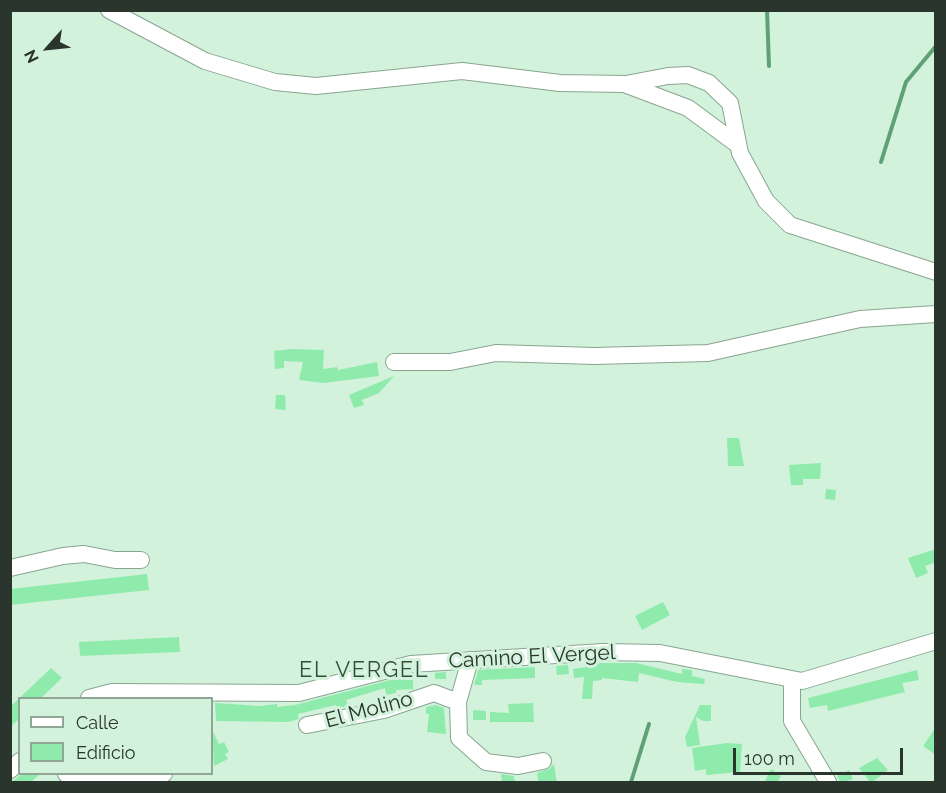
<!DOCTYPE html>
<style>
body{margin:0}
#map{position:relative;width:946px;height:793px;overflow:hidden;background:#d3f2db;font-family:Raleway,sans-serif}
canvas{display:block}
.frame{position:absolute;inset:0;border:12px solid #2a352d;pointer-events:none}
.legend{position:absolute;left:18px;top:697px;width:195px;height:78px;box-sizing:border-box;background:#d3f2db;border:2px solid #8fa695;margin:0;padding:8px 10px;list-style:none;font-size:18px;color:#2a352d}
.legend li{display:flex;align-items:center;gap:12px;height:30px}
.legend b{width:30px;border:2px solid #8fa695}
.north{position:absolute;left:18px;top:18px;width:60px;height:60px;-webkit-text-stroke:4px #d3f2db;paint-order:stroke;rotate:243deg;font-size:16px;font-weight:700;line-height:24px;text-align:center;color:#2a352d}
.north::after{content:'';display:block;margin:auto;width:21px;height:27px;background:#2a352d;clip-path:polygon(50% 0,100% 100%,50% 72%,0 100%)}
.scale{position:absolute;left:733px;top:748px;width:170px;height:27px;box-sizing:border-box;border:3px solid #2a352d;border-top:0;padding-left:8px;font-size:18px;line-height:21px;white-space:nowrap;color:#2a352d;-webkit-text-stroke:4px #d3f2db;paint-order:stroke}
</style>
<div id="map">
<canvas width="946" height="793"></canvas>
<div class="frame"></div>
<ul class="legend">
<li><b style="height:8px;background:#fff"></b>Calle</li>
<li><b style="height:16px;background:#8febac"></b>Edificio</li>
</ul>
<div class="north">N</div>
<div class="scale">100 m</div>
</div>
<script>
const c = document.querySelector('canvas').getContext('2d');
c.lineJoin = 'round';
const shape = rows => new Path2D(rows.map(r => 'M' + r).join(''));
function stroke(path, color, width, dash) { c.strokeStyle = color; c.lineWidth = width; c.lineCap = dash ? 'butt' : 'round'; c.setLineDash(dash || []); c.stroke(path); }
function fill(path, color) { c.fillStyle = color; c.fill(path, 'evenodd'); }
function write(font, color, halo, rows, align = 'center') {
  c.font = font + ' Raleway,sans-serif'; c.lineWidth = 6; c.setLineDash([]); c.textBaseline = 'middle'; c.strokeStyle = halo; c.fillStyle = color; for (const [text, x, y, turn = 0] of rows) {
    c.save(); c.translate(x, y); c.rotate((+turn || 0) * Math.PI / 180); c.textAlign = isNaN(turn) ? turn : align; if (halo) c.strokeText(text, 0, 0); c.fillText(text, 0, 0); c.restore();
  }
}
stroke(shape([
 [767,10,769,66],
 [881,162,906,82,936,46],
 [631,782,649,724]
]), '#5ea174', 4);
fill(shape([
 [292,349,324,350,323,369,337,367,338,370,377,362,379,376,323,383,299,380,303,362,284,361,284,368,275,369,274,351],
 [394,376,379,393,362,400,364,405,354,408,349,395],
 [276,395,285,395,286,410,275,409],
 [727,438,739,438,744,466,728,466],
 [821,463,820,479,803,479,803,485,791,485,789,465],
 [826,489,836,490,835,500,825,499],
 [936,549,936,562,925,566,928,573,916,578,908,558],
 [147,574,149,590,10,605,10,589],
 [663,602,670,615,642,630,635,616],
 [179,637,180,652,80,656,79,642],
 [592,663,636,663,682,674,682,669,692,670,692,676,705,679,704,684,677,682,639,673,638,682,602,678,602,680,593,681,592,699,582,699,584,677,574,678,573,669,592,666],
 [568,665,569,674,557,675,556,666],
 [535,667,535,678,482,680,482,685,474,685,478,670],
 [51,668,62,678,40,699,20,699,20,718,10,727,10,707],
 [917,670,919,680,902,683,905,692,828,711,827,705,810,708,808,698],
 [446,672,446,679,435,679,435,673],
 [413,674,413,689,396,690,396,693,386,695,385,688,346,700,348,706,337,708,336,705,298,714,299,719,288,722,216,721,215,703,260,706,277,704,277,707,295,705],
 [533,703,534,722,490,722,490,712,509,713,508,704],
 [436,705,444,708,446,734,427,732,429,714,426,714,426,707],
 [700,705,711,705,711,721,703,721,696,717,700,745,687,747,685,737],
 [473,710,486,711,486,720,473,720],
 [936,727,936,755,923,746],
 [212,730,219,744,224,742,229,752,225,754,228,759,214,766],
 [727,743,742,744,740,772,706,775,706,769,695,771,692,748],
 [877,758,888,770,871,783,859,768],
 [554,764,557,783,539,783,537,773,549,769],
 [771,769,781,776,777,783,764,783],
 [849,770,853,779,841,783,837,776],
 [22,774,40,774,30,783,10,783],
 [501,774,514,776,515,782,502,783]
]), '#8febac');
const minor = shape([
 [109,10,205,61,275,82,316,86,462,71,560,83,626,84,668,76,688,75,709,83,730,103,740,153,766,201,790,225,936,272],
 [627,85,688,108,738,145],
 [394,362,450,362,496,353,594,356,708,353,860,319,936,314],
 [10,568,63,556,84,554,115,560,141,560],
 [792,681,792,721,828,782],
 [89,698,112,692,299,693,411,664,604,652,660,653,802,681,936,641],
 [458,702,459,738,486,762,518,766,543,761],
 [307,725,384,710,434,693,458,702,470,660],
 [10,770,20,761],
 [66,774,69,776,164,774]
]);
stroke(minor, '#88a590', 18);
stroke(minor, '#fff', 16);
write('21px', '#2a352d', '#d3f2db', [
 ["Camino El Vergel",532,657,-3],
 ["El Molino",369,710,-15]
]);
c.letterSpacing = '1.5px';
write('22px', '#324c39', '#d3f2db', [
 ["EL VERGEL",364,670]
]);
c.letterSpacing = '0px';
</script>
